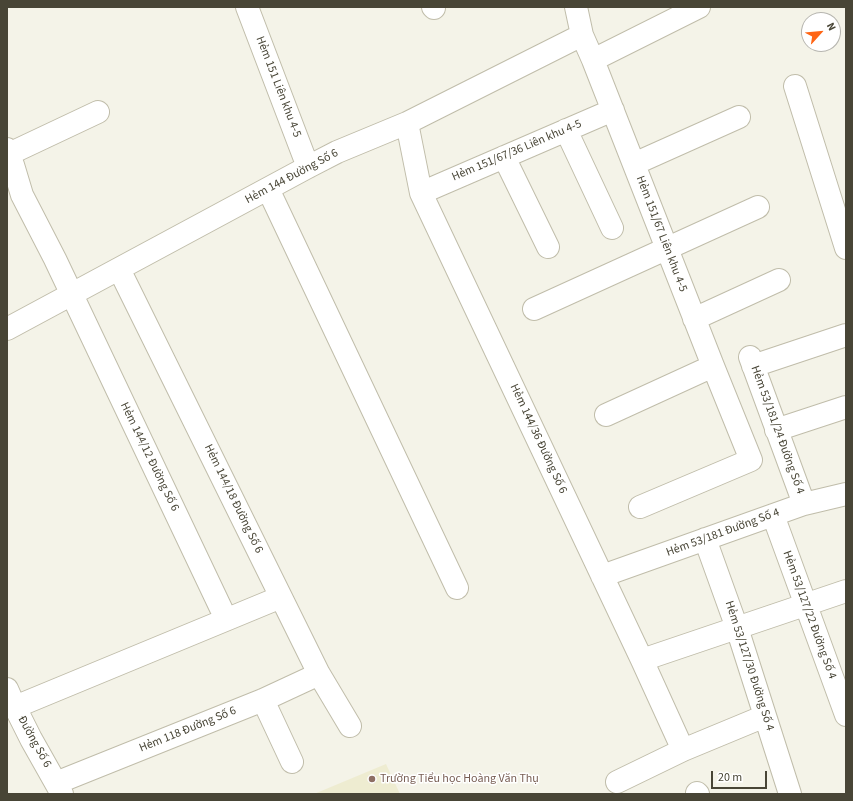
<!DOCTYPE html>
<meta charset="utf-8">
<style>
body{margin:0}
#map{position:relative;width:853px;height:801px;overflow:hidden;background:#f4f3e8;font-family:"Source Sans 3",sans-serif}
canvas{display:block}
.frame{position:absolute;inset:0;border:8px solid #484536;pointer-events:none}
.north{position:absolute;left:801px;top:12px;width:40px;height:40px;box-sizing:border-box;background:#fff;border:1px solid #b6b5af;border-radius:50%;rotate:63deg;font-size:11px;font-weight:700;line-height:16px;text-align:center;color:#484536}
.north::after{content:'';display:block;margin:auto;width:14px;height:18px;background:#ff6514;clip-path:polygon(50% 0,100% 100%,50% 72%,0 100%)}
.scale{position:absolute;left:711px;top:771px;width:56px;height:18px;box-sizing:border-box;border:2px solid #484536;border-top:0;padding-left:5px;font-size:12px;line-height:14px;white-space:nowrap;color:#484536;-webkit-text-stroke:3px #fff;paint-order:stroke}
</style>
<div id="map">
<canvas width="853" height="801"></canvas>
<div class="frame"></div>
<div class="north">N</div>
<div class="scale">20 m</div>
</div>
<script>
const c = document.querySelector('canvas').getContext('2d');
c.lineJoin = 'round';
function fill(path, color) { c.fillStyle = color; c.fill(path, 'evenodd'); }
const shape = rows => new Path2D(rows.map(r => 'M' + r).join(''));
function stroke(path, color, width, dash) { c.strokeStyle = color; c.lineWidth = width; c.lineCap = dash ? 'butt' : 'round'; c.setLineDash(dash || []); c.stroke(path); }
function write(font, color, halo, rows, align = 'center') {
  c.font = font + ' "Source Sans 3",sans-serif'; c.lineWidth = 3; c.setLineDash([]); c.textBaseline = 'middle'; c.strokeStyle = halo; c.fillStyle = color; for (const [text, x, y, turn = 0] of rows) {
    c.save(); c.translate(x, y); c.rotate((+turn || 0) * Math.PI / 180); c.textAlign = isNaN(turn) ? turn : align; if (halo) c.strokeText(text, 0, 0); c.fillText(text, 0, 0); c.restore();
  }
}
fill(shape([
 [386,764,400,794,314,794]
]), '#eeecd1');
const minor = shape([
 [247,7,308,167],
 [433,7,434,8],
 [576,7,582,35,593,60,713,366,751,460,640,507],
 [593,60,699,7],
 [795,86,846,248],
 [407,123,421,193,642,660,683,750],
 [566,130,612,228],
 [7,149,13,165,22,195,55,259,226,619],
 [9,154,98,112],
 [504,157,548,247],
 [634,164,739,117],
 [268,189,457,588],
 [421,193,613,110],
 [119,269,319,674,350,726],
 [534,309,758,207],
 [694,319,779,280],
 [7,329,308,167,337,152,407,123,582,35],
 [750,357,804,504],
 [753,366,846,335],
 [606,415,713,366],
 [776,430,846,407],
 [773,515,846,715],
 [705,539,737,628,790,794],
 [602,576,804,504,846,494],
 [642,660,846,591],
 [7,689,15,707,31,739,62,794],
 [263,700,292,762],
 [15,707,281,597],
 [617,782,683,750,765,716],
 [56,783,263,700,319,674],
 [697,793,698,794]
]);
stroke(minor, '#c0bdaa', 24);
stroke(minor, '#fff', 22);
for (const [x, y, r, color] of [
 [372,779,4,"#8d6e63"]
]) { const dot = new Path2D(); dot.arc(x, y, r, 0, 2 * Math.PI); c.fillStyle = color; c.fill(dot); stroke(dot, '#fff', 1.5); }
write('12px', '#484536', '#fff', [
 ["Hẻm 151 Liên khu 4-5",278,87,69],
 ["Hẻm 151/67/36 Liên khu 4-5",517,151,-23],
 ["Hẻm 144 Đường Số 6",292,177,-28],
 ["Hẻm 151/67 Liên khu 4-5",661,234,69],
 ["Hẻm 53/181/24 Đường Số 4",777,430,70],
 ["Hẻm 144/36 Đường Số 6",538,439,65],
 ["Hẻm 144/12 Đường Số 6",149,457,64],
 ["Hẻm 144/18 Đường Số 6",233,499,64],
 ["Hẻm 53/181 Đường Số 4",723,533,-20],
 ["Hẻm 53/127/22 Đường Số 4",809,615,70],
 ["Hẻm 53/127/30 Đường Số 4",749,666,72],
 ["Hẻm 118 Đường Số 6",188,730,-22],
 ["Đường Số 6",34,742,61]
]);
write('12px', '#785e54', '#fff', [
 ["Trường Tiểu học Hoàng Văn Thụ",380,779]
], 'left');
</script>
